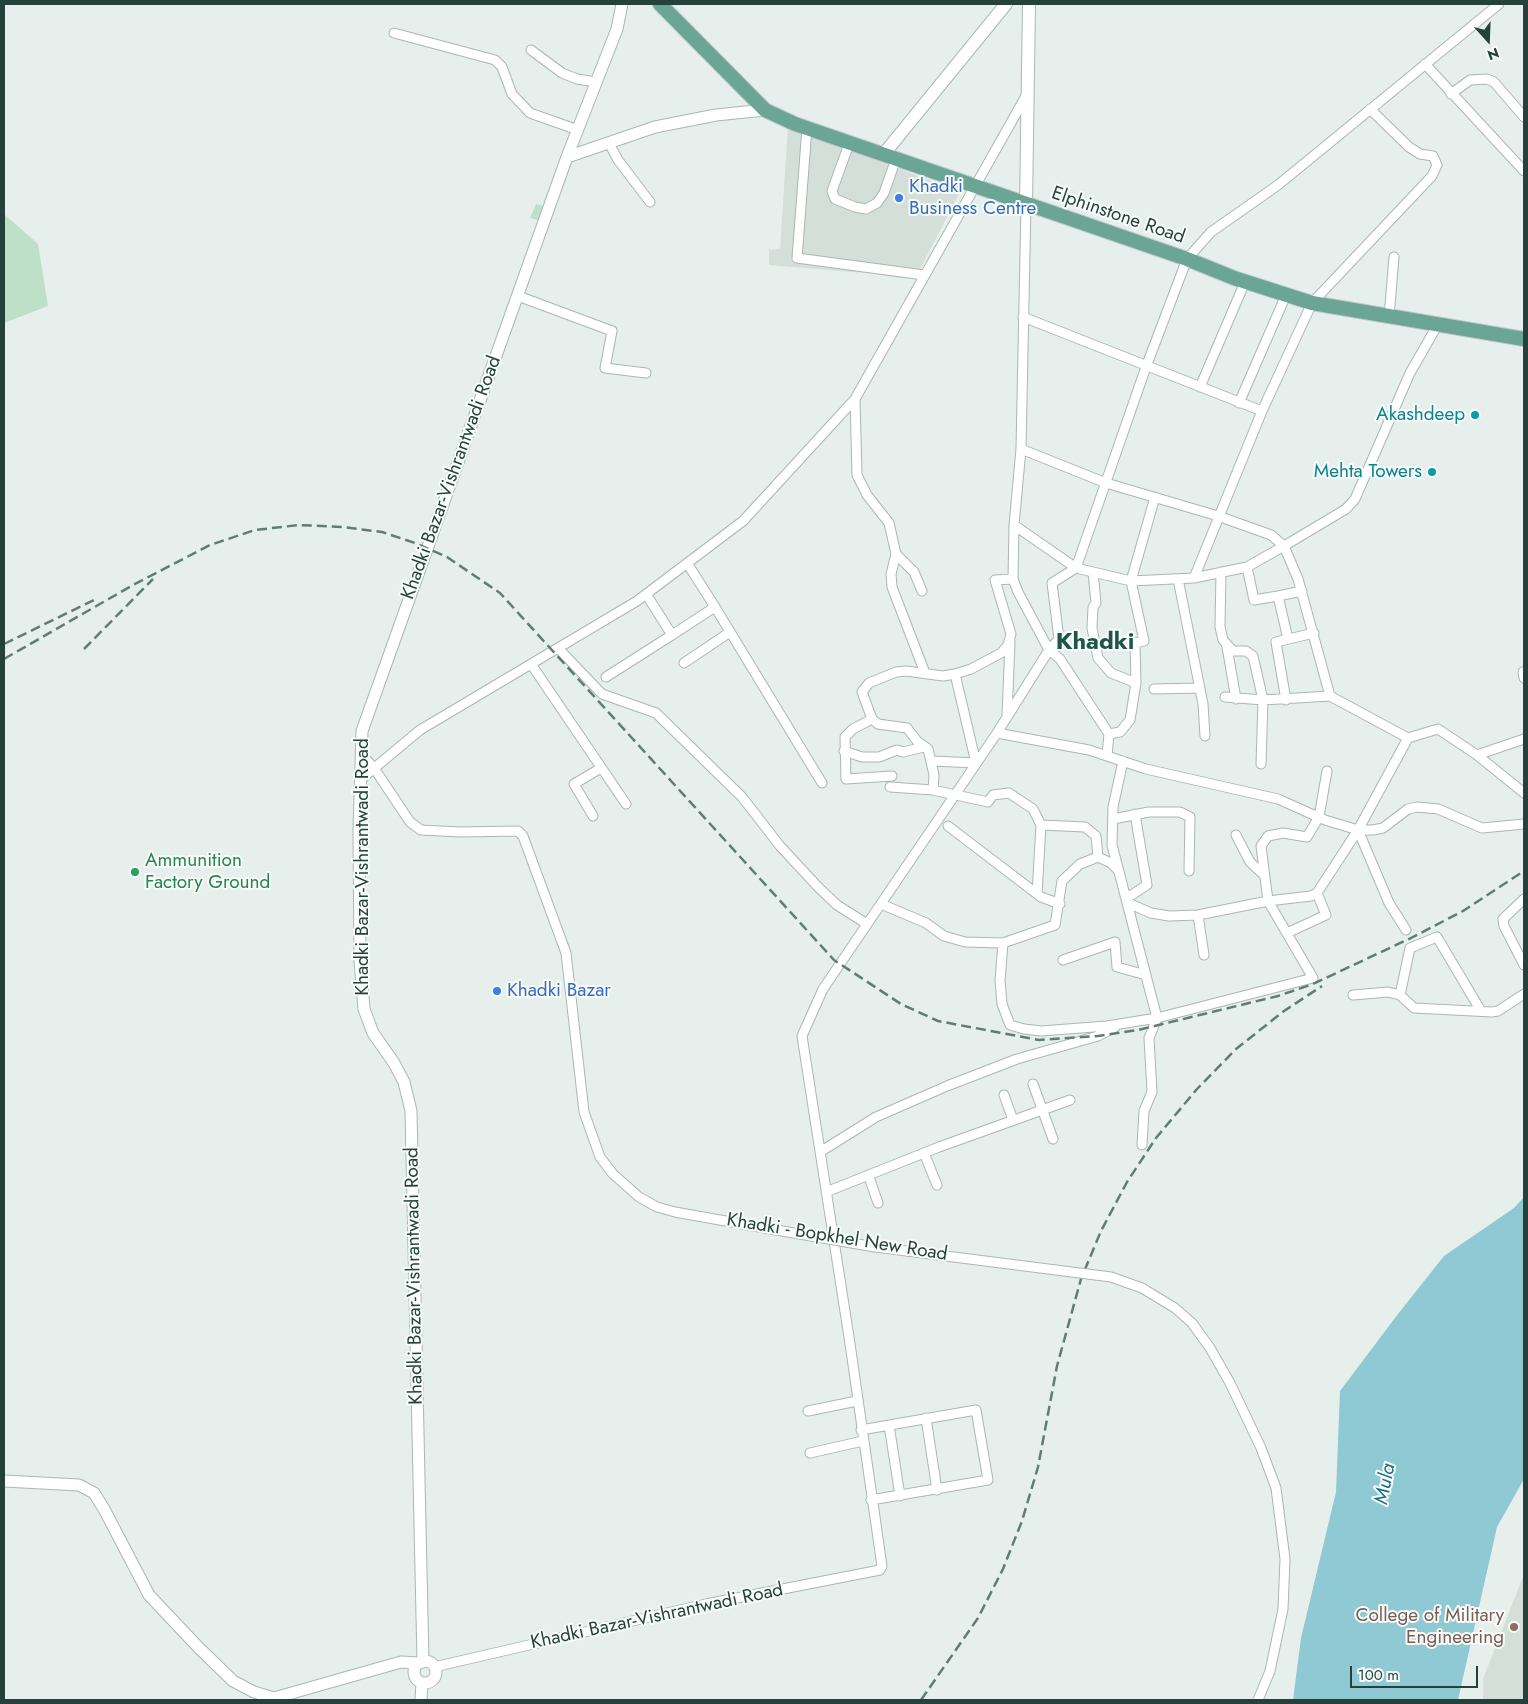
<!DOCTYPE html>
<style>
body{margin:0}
#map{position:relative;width:1528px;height:1704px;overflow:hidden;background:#e6efeb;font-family:Jost,sans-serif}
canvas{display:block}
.frame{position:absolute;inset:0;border:5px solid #24423a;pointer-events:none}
.north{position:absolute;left:1463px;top:15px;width:50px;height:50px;-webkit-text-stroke:4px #f7fbf9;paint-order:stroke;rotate:160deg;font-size:14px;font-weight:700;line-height:20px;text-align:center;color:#24423a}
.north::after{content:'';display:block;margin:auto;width:18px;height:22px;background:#24423a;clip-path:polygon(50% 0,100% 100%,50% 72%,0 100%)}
.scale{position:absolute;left:1350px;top:1666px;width:128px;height:22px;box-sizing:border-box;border:2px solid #24423a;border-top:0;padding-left:6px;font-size:15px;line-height:18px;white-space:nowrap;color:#24423a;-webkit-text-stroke:4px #f7fbf9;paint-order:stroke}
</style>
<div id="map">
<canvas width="1528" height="1704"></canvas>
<div class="frame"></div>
<div class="north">N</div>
<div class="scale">100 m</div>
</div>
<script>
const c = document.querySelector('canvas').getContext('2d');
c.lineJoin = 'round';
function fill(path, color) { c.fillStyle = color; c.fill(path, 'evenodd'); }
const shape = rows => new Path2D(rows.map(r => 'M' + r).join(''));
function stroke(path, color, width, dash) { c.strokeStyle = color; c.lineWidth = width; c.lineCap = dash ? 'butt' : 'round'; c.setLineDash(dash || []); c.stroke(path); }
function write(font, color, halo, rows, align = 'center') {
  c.font = font + ' Jost,sans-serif'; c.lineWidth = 4; c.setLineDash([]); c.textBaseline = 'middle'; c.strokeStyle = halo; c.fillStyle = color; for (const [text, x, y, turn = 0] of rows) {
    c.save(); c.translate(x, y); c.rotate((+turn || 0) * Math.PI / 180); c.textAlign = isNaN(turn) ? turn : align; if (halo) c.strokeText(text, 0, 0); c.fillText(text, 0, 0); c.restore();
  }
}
fill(shape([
 [788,127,960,192,917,275,899,278,876,274,769,265,769,250,780,249],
 [1524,1574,1524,1700,1483,1700,1483,1679]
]), '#d4dfda');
fill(shape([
 [536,204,546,207,541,221,530,218],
 [4,214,38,244,48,306,4,323]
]), '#bfe0c8');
fill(shape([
 [1524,1197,1524,1479,1497,1527,1458,1700,1293,1700,1301,1638,1336,1492,1340,1391,1398,1314,1444,1256,1514,1208]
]), '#8ec9d4');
const minor = shape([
 [394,33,495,60,502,67,512,94,530,113,578,130],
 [531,50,562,73,577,79,596,82],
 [1425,64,1524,171],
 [1451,94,1470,80,1487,79,1494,82,1524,117],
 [807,128,797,258,924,275],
 [609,143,618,160,650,202],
 [849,144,832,191,835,199,855,207,866,209,877,203,884,193,896,159],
 [518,296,612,331,605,368,646,373],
 [1023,317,1262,411],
 [1389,317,1394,257],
 [1437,326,1410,373,1355,499,1346,509,1284,546,1298,579,1330,696,1408,738,1438,729,1477,755,1524,793],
 [1200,387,1245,282],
 [855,399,857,475,867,495,889,523,896,554],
 [1239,403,1286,295],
 [1014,525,1076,568,1131,581,1194,578,1247,567,1284,546,1271,535,1218,516,1106,483,1021,449],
 [1247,567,1254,600,1278,596],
 [1093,572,1096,603,1093,607,1092,628,1098,658,1111,673,1136,683],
 [1221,572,1220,627,1223,640,1233,651,1246,651,1253,656,1263,700,1261,764],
 [1194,578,1262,411,1312,303,1432,176,1437,165,1433,156,1420,154,1409,147,1370,109],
 [1178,579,1203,704,1205,736],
 [922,591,914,572,896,554,891,574,892,587,925,673],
 [646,594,672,635,715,607,687,563],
 [715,607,822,783],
 [1288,639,1278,596,1302,591],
 [1227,647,1236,699],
 [558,648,602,694,656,713,742,797,780,846,819,888,837,905,867,924],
 [684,663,730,632],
 [531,664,626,804],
 [1523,672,1524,678],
 [606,677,672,635],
 [1154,689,1199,688],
 [1225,697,1263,700,1330,696],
 [1286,700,1276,642,1314,633],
 [1007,716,1010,642],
 [872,719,853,729,845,737,846,779,892,776],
 [997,733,1089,750,1146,769,1278,799,1325,820,1358,830,1373,830,1383,828,1408,809,1417,807,1438,809,1482,828,1524,824],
 [1109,734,1060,659,1049,650,1059,639,1052,583,1076,568,1146,367,1187,259,1211,232,1278,185,1499,4],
 [844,751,862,757,879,757,897,750,903,752,924,747],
 [361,754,374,768,410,822,421,830,461,832,518,831,523,836,566,953,584,1112,600,1157,613,1174,639,1197,657,1207,675,1212,776,1230],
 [1477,755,1524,739],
 [1107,756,1109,734,1120,732,1130,720,1136,683,1135,643,1144,641,1131,581,1155,497],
 [932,761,976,763,955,674],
 [1123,761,1113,807,1112,845,1157,1018,1149,1038,1152,1092,1144,1111,1142,1145],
 [360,780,420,730,637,601,743,521,855,399,1026,96],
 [890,787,933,790,988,802,993,795,1009,793,1033,809,1041,825,1037,894],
 [933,790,934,775,928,749,917,741,907,728,878,724,872,719,862,692,869,683,896,672,906,671,943,676,955,674,971,669,1001,653,1008,645,1011,634,995,580,1013,579],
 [593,816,574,784,601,768],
 [1113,819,1149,812,1180,812,1190,817,1189,871],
 [1041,825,1085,827,1096,836,1098,857],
 [948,826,1041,897,1060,904],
 [1358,830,1389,903,1406,930],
 [1236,835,1250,862,1264,875],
 [1127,898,1147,885,1135,814],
 [1524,899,1503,919,1504,926,1524,965],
 [1128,903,1151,913,1169,916,1198,915,1268,901,1311,896,1317,893,1358,830,1408,738],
 [881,904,926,923,944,936,965,942,1003,943,1000,981,1002,1004,1010,1025,1024,1029,1041,1031,1107,1026,1157,1018,1313,978,1268,901,1261,846,1268,836,1283,833,1307,837,1319,817,1327,771],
 [1198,915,1204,955],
 [1287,933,1326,915,1317,893],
 [1003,943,1055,925,1062,881,1080,864,1098,857,1111,863,1118,870],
 [1063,960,1115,942,1117,967,1146,975],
 [1353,995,1388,992,1400,995,1414,1008,1492,1012,1498,1011,1524,994],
 [1400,995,1410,948,1437,937,1481,1011],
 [1033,1084,1053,1139],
 [1004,1095,1013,1120],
 [820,1152,876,1117,947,1086,1017,1059,1098,1036,1115,1027],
 [924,1153,937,1185],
 [869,1177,878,1203],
 [826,1192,939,1147,1070,1100],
 [808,1411,857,1401],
 [926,1418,937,1490],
 [889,1425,900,1496],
 [861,1430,976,1410,988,1480,871,1500],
 [810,1453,863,1441],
 [434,1667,706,1604,880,1570,882,1566,849,1337,802,1036,823,989,997,733,1049,650,1018,592,1013,579,1014,525,1021,449,1026,204]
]);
const tertiary = shape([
 [567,157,655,127,716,115,765,110],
 [4,1481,79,1485,94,1493,104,1509,149,1595,198,1647,233,1681,254,1692,274,1698,401,1662,420,1663],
 '414 1672a11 11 0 1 1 22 0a11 11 0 1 1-22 0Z',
 [423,1662,411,1111,404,1082,394,1063,373,1033,364,1009,360,961,359,830,362,731,567,157,617,29,622,4],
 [421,1700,422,1683]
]);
const secondary = shape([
 [883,155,1006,4],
 [1026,204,1029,4]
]);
const primary = shape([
 [660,4,765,110,795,124,1187,259,1234,278,1312,303,1524,339]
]);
stroke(minor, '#a8b8b2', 11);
stroke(tertiary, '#a8b8b2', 13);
stroke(secondary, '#a4bbb3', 14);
stroke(primary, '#c2cac8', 16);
stroke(minor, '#fff', 9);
stroke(tertiary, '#fff', 11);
stroke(secondary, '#fff', 12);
stroke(primary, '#6aa596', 14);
stroke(shape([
 [4,644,98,598],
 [84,649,153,579],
 [4,659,133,585,210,545,255,530,299,525,342,527,382,532,415,543,447,557,500,593,834,960,901,1004,938,1021,1039,1040,1098,1036,1138,1030,1278,996,1313,984,1411,938,1463,911,1524,871],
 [921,1700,978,1618,1003,1569,1022,1521,1038,1467,1057,1366,1081,1279,1101,1231,1127,1182,1156,1138,1197,1089,1236,1049,1284,1011,1322,986]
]), '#5f7d75', 2.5, [10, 5]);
const minorBridge = shape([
 [776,1230,875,1247,1111,1277,1142,1288,1175,1308,1192,1323,1210,1348,1230,1383,1261,1448,1276,1488,1285,1559,1283,1609,1270,1671,1258,1700]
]);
stroke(minorBridge, '#a8b8b2', 11, []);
stroke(minorBridge, '#fff', 9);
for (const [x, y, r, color] of [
 [899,198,5,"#3f7fe0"],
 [1475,415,5,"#0f9aa8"],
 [1432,472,5,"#0f9aa8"],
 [135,872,5,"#2e9e5b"],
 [497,991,5,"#3f7fe0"],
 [1514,1627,5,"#8d6e63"]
]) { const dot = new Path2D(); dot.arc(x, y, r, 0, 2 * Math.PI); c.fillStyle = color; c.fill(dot); stroke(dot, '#f7fbf9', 2); }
write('19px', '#366cbe', '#f7fbf9', [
 ["Khadki",909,187],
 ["Business Centre",909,209],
 ["Khadki Bazar",507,991]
], 'left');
write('19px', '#24423a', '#f7fbf9', [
 ["Elphinstone Road",1118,216,19],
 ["Khadki Bazar-Vishrantwadi Road",452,478,-70],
 ["Khadki Bazar-Vishrantwadi Road",363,867,-90],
 ["Khadki - Bopkhel New Road",837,1238,9],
 ["Khadki Bazar-Vishrantwadi Road",415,1276,-91],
 ["Khadki Bazar-Vishrantwadi Road",657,1617,-12]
]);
write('19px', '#0d838f', '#f7fbf9', [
 ["Akashdeep",1465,415],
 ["Mehta Towers",1422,472]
], 'right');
write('19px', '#27864d', '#f7fbf9', [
 ["Ammunition",145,861],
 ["Factory Ground",145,883]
], 'left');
write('19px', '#785e54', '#f7fbf9', [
 ["College of Military",1504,1616],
 ["Engineering",1504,1638]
], 'right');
write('italic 20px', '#1c6f80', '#f7fbf9', [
 ["Mula",1386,1484,-79]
]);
write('bold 24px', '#1f5548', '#f7fbf9', [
 ["Khadki",1095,643]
]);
</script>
